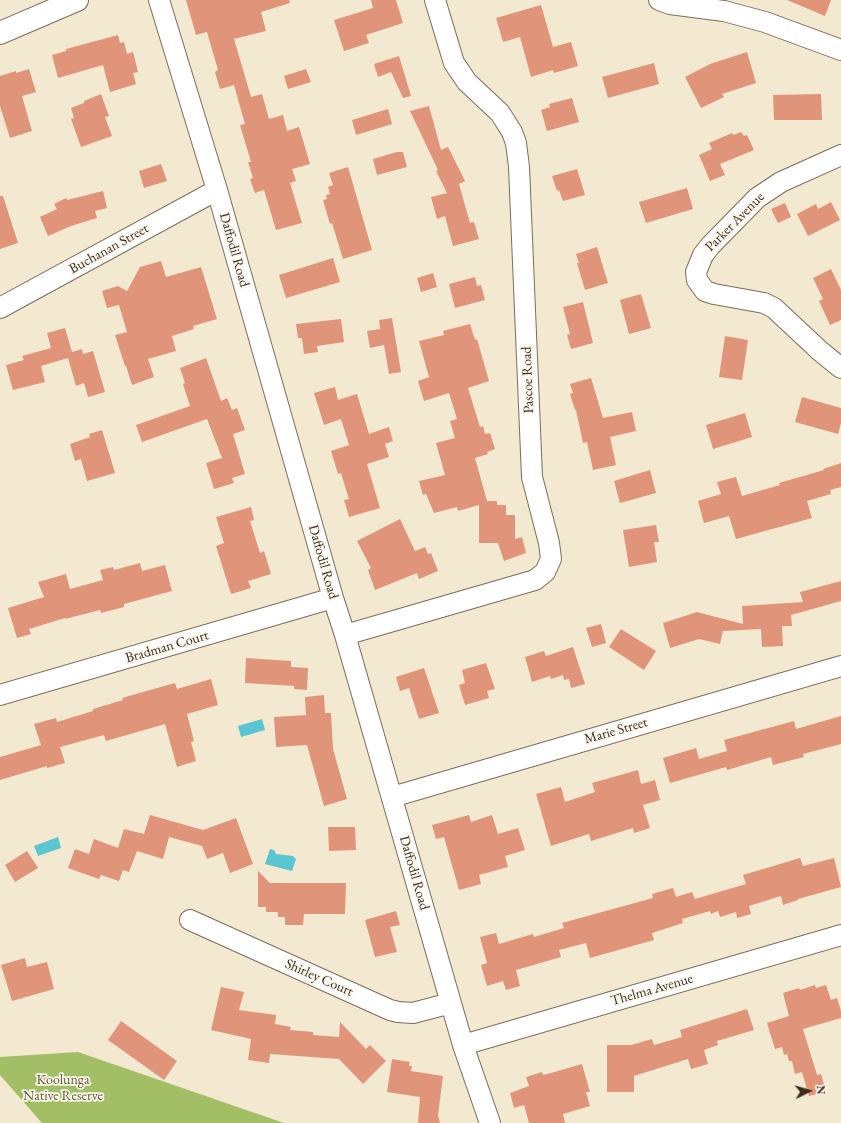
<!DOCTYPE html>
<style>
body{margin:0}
#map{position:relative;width:841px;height:1123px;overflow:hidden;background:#f3e8d0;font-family:"EB Garamond",serif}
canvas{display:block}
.north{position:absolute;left:789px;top:1071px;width:40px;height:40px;-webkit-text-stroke:3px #fbf7ec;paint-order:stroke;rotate:85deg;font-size:11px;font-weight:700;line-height:16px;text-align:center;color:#3b2a1e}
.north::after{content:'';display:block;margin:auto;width:14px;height:18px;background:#3b2a1e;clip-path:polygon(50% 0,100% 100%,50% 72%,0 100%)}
</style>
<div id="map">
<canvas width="841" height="1123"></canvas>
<div class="north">N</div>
</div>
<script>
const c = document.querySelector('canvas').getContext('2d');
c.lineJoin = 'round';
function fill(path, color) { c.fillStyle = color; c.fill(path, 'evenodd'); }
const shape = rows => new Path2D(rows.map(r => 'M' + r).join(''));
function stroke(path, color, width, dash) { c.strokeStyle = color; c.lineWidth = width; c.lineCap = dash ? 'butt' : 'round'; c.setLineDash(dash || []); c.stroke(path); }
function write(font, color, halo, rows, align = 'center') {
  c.font = font + ' "EB Garamond",serif'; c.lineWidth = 3.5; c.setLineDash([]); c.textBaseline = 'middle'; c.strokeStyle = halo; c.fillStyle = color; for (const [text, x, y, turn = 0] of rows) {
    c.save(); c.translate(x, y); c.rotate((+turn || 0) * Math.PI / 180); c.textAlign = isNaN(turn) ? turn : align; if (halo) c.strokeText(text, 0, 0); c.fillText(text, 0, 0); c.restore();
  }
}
fill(shape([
 [78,1052,284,1123,42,1123,0,1075,0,1057]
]), '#a2bf66');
fill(shape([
 [262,719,265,730,241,737,238,726],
 [58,837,61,848,38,856,34,846],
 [270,849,274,850,276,854,293,856,296,859,292,871,265,864]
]), '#59c6d1');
fill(shape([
 [186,0,289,0,290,3,261,12,266,31,234,39,251,97,262,94,269,119,283,115,287,131,299,127,310,164,292,169,296,181,290,183,302,223,276,230,264,190,255,193,250,179,253,178,248,162,251,162,240,125,245,124,234,85,220,89,215,72,218,70,207,32,196,35],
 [371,0,396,0,403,23,366,35,369,43,344,51,334,20,373,8],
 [787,0,831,0,825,16],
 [541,5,553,47,571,42,578,66,554,73,553,70,531,77,520,37,503,42,496,18],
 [118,35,120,43,124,42,127,54,133,52,138,72,133,73,136,84,110,92,103,65,58,78,52,55,66,51,66,49],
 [747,52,756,83,722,94,724,97,701,108,685,77,710,64],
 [399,56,411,96,403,98,391,72,378,77,374,64],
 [654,63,659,84,608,98,602,77],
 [29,69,36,92,22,96,32,131,10,138,0,106,0,76,16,71,16,73],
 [306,69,311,82,288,89,284,76],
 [101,94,109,116,105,117,112,136,81,147,71,119,74,118,71,108,84,103,84,101],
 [821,94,822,120,774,120,773,95],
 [572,98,579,122,547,131,541,110,550,107,549,104],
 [429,106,441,150,448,147,465,181,459,184,470,223,474,222,479,239,453,246,445,216,437,219,431,197,447,193,436,171,438,170,410,111],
 [388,109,392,124,356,135,352,120],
 [741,132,744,136,747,135,754,150,720,164,725,175,710,181,699,155,712,149,709,143,732,133,733,135],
 [397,152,403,152,407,167,377,175,373,159],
 [161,164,167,181,144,188,139,171],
 [348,167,372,250,343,259,332,223,330,224,323,200,327,199,326,195,330,194,328,187,333,185,329,173],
 [577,169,585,195,563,201,559,190,557,191,552,176],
 [687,188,693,209,646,223,639,202],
 [103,191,107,208,95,211,97,218,71,226,48,236,40,217,57,209,54,204,66,198,67,200],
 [0,196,3,196,18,243,0,249],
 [831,202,840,220,808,236,797,214,816,204,818,209],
 [785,203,791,217,778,223,771,209],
 [597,247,608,283,585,290,577,263,579,263,576,254],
 [333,258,340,282,286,298,279,275],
 [161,261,166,277,201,267,217,319,193,326,194,329,172,336,176,351,148,359,154,377,132,385,126,366,125,366,115,335,127,332,119,305,107,308,102,291,118,286,127,291,140,267],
 [831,269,841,290,841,320,830,325,819,301,823,299,813,278],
 [433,273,437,287,421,292,417,278],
 [475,277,477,286,481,285,485,300,455,308,449,284],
 [641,294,651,328,629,334,620,300],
 [583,302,593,343,571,349,567,335,570,334,563,307],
 [392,318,401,372,389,374,384,345,370,348,367,331,380,329,379,320],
 [341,319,344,342,317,346,318,352,304,354,302,338,298,338,296,324],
 [470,324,475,340,477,339,489,381,468,388,480,427,483,426,485,434,490,433,495,449,487,452,488,454,475,458,487,501,497,501,497,505,506,505,506,515,515,515,515,539,522,537,526,553,504,561,498,543,479,543,479,505,458,511,457,507,434,513,426,494,423,495,419,481,445,475,436,443,455,438,450,421,457,419,449,393,424,401,418,381,429,377,419,341,444,335,443,331],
 [65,328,72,352,82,349,83,354,93,351,105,392,88,397,84,383,76,386,68,358,41,366,45,382,13,390,6,365,24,360,22,356,51,348,47,333],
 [725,336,748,340,742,380,719,377],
 [206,358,221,401,227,398,232,410,237,408,245,430,233,434,245,474,232,478,234,483,214,489,206,463,222,458,207,419,142,442,136,425,190,406,183,384,185,383,180,368],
 [591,378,603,418,632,412,636,431,610,437,616,465,593,470,587,442,583,443,576,410,575,410,570,394,573,393,570,384],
 [335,387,338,400,357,394,369,434,389,427,393,441,385,444,389,457,367,464,380,508,349,517,344,500,349,499,341,473,338,474,331,451,349,445,341,419,324,425,314,393],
 [802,397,841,408,841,423,838,434,795,422],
 [745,413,752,437,713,449,706,425],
 [102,430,115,473,87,481,81,459,75,461,70,444,90,437,89,434],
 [841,463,841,487,830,490,831,494,807,501,812,518,736,539,729,516,704,523,698,501,721,494,717,482,736,477,742,496,780,485,779,483,824,470,823,469],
 [650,470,656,493,620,503,614,481],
 [251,507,254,520,250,521,260,553,264,551,271,574,248,581,251,588,231,594,216,546,224,543,216,517],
 [400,519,415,551,425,547,428,554,431,553,438,571,419,579,417,573,375,590,368,570,371,568,357,541],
 [656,525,659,542,654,542,657,562,629,567,623,530],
 [140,563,142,571,165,565,172,591,124,604,124,607,101,613,100,610,65,619,65,618,29,629,31,634,17,638,8,608,44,597,38,582,66,574,70,589,103,580,100,570,113,567,114,570],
 [841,581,841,601,791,615,792,626,782,626,783,646,762,647,761,629,723,631,720,644,699,639,670,648,663,623,697,612,743,624,742,606,803,602,800,592],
 [601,624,606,643,592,647,586,628],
 [621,629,656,651,644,670,609,647],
 [573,647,585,684,571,688,569,679,564,680,563,675,551,679,550,676,532,682,525,657,544,651,546,656],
 [246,658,291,661,291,667,308,668,307,690,294,689,294,686,245,683],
 [486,663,495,689,487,691,489,698,465,705,459,685,465,683,462,670],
 [424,668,439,713,419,719,409,688,400,691,396,677],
 [211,679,218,705,187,714,194,741,191,742,196,761,177,767,165,724,106,741,104,735,60,747,65,763,47,768,47,766,0,780,0,757,41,745,34,724,56,718,57,722,93,711,93,709,123,700,122,698,175,683,177,689],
 [324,695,325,713,331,713,333,749,347,799,324,806,307,745,276,747,274,717,306,715,305,697],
 [841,716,841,744,803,754,804,757,773,765,771,757,727,770,726,767,670,783,663,758,696,748,699,759,727,751,724,740,794,721,796,729],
 [638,770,641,784,655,780,660,800,643,805,650,828,634,833,633,828,591,841,589,834,551,846,536,794,561,787,565,802,595,792,592,783],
 [150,815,203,830,236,818,253,864,230,873,223,853,207,859,202,846,169,837,163,859,137,851,129,872,123,870,119,881,101,875,99,879,68,868,75,849,89,854,94,839,118,848,124,829,144,834],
 [469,815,471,822,492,815,498,834,518,828,525,850,505,856,508,867,479,875,481,884,459,890,444,837,436,839,432,825],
 [328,827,355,827,356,850,329,851],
 [27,851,38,868,15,882,5,865],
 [800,858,803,866,834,858,841,887,798,899,798,900,783,905,781,896,749,906,751,914,737,918,736,912,720,917,718,911,711,914,710,911,682,919,683,923,652,933,654,940,590,958,586,943,559,950,561,957,516,970,520,986,506,990,503,981,487,986,481,965,487,963,480,937,496,933,499,944,533,934,534,937,564,928,562,923,653,898,652,894,673,888,676,897,692,892,695,899,746,884,743,875],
 [258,871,270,883,346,883,345,914,304,914,303,925,285,925,285,917,278,917,278,912,266,912,266,907,258,907],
 [396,911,400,925,390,927,397,952,375,957,365,920],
 [25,958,27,967,47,962,54,989,12,1001,1,965],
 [815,985,816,988,826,985,831,1000,837,998,841,1011,841,1018,803,1029,817,1075,821,1074,826,1092,809,1096,802,1072,795,1074,792,1061,789,1061,787,1054,784,1055,782,1047,775,1049,767,1023,789,1016,783,993,799,988,800,990],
 [221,987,244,992,239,1010,276,1015,275,1024,291,1027,290,1030,313,1032,313,1035,339,1037,340,1022,366,1049,370,1045,386,1061,363,1084,339,1059,270,1054,269,1063,248,1060,251,1039,211,1030],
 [747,1009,754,1030,717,1041,718,1045,704,1050,708,1064,691,1069,688,1059,634,1076,634,1092,607,1092,607,1045,631,1045,652,1039,654,1045,682,1037,680,1030],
 [121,1021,177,1061,164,1080,108,1040],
 [392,1059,410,1062,409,1066,412,1066,411,1071,443,1076,438,1115,440,1123,418,1123,420,1097,387,1092],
 [582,1064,590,1092,586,1092,590,1106,563,1114,565,1123,529,1123,524,1105,514,1108,510,1093,529,1086,526,1077,542,1072,543,1075,551,1073]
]), '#e0957b');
const minor = shape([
 [159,0,217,190,333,598,345,635,463,1045,490,1123],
 [659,0,670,4,724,11,765,22,841,50],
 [841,155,781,182,757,198,710,246,703,255,696,272,697,280,705,291,714,294,764,303,774,308,820,351,841,368],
 [0,308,217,190],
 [345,635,535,580,545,572,551,559,549,543,532,477,519,167,516,143,512,132,500,113,467,82,454,63,435,0],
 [0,695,333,598],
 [392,797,841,666],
 [190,920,390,1010,398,1012,413,1013,451,1003],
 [463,1045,841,935]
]);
const secondary = shape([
 [0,33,77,0]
]);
stroke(minor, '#7b6c5c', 22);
stroke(secondary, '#7b6c5c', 24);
stroke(minor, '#fff', 20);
stroke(secondary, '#fff', 22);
write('14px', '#3b2a1e', '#fbf7ec', [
 ["Parker Avenue",735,222,-45],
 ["Buchanan Street",109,249,-29],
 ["Daffodil Road",234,250,74],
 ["Pascoe Road",528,380,-92],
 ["Daffodil Road",323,562,74],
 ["Bradman Court",167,647,-16],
 ["Marie Street",616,731,-16],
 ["Daffodil Road",414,873,74],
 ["Shirley Court",319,978,24],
 ["Thelma Avenue",652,990,-16]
]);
write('14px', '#5a5734', '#fbf7ec', [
 ["Koolunga",63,1080],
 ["Native Reserve",63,1096]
]);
</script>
